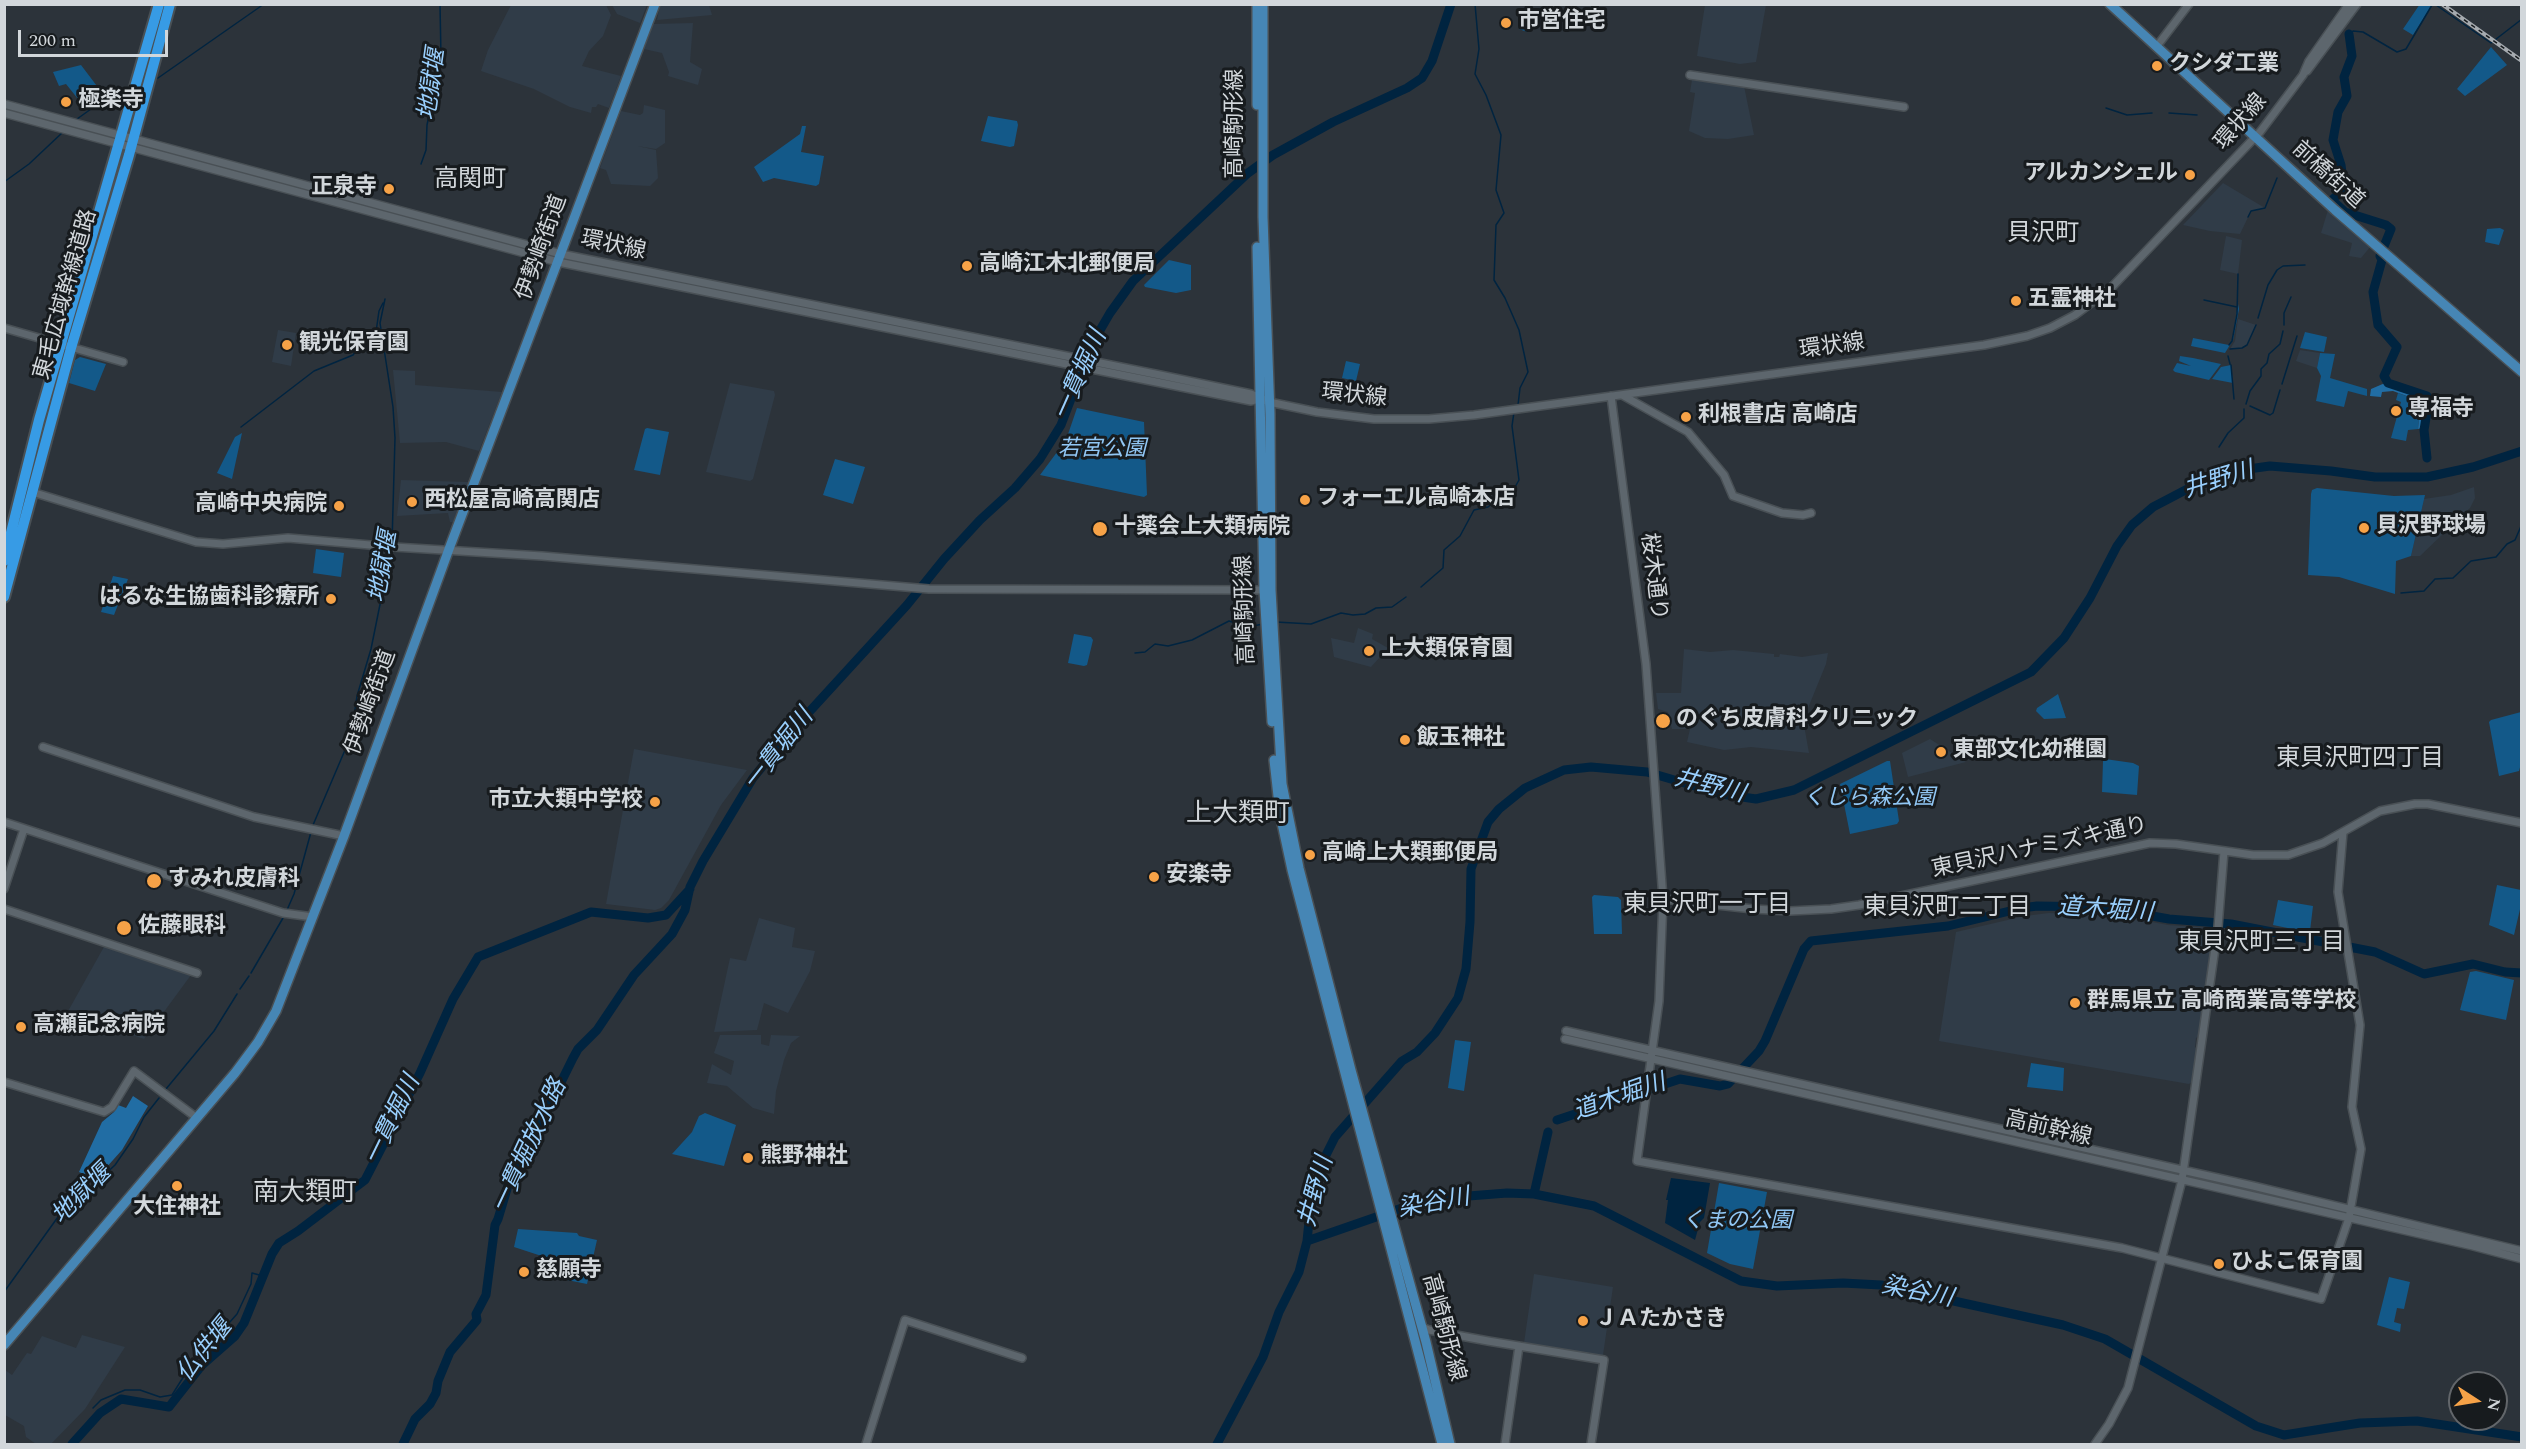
<!DOCTYPE html>
<meta charset="utf-8">
<style>
body{margin:0}
#map{position:relative;width:2526px;height:1449px;overflow:hidden;background:#2c333a;font-family:Spectral,serif}
canvas{display:block}
.frame{position:absolute;inset:0;border:6px solid #d2d7db;pointer-events:none}
.north{position:absolute;left:2448px;top:1371px;width:60px;height:60px;box-sizing:border-box;background:#171b1e;border:2px solid #62666a;border-radius:50%;rotate:102deg;font-size:16px;font-weight:700;line-height:24px;text-align:center;color:#d2d7db}
.north::after{content:'';display:block;margin:auto;width:21px;height:27px;background:#f6a247;clip-path:polygon(50% 0,100% 100%,50% 72%,0 100%)}
.scale{position:absolute;left:18px;top:30px;width:150px;height:27px;box-sizing:border-box;border:3px solid #d2d7db;border-top:0;padding-left:8px;font-size:18px;line-height:21px;white-space:nowrap;color:#d2d7db;-webkit-text-stroke:4px #171b1e;paint-order:stroke}
</style>
<div id="map">
<canvas width="2526" height="1449"></canvas>
<div class="frame"></div>
<div class="north">N</div>
<div class="scale">200 m</div>
</div>
<script>
const c = document.querySelector('canvas').getContext('2d');
c.lineJoin = 'round';
function fill(path, color) { c.fillStyle = color; c.fill(path, 'evenodd'); }
const shape = rows => new Path2D(rows.map(r => 'M' + r).join(''));
function stroke(path, color, width, dash) { c.strokeStyle = color; c.lineWidth = width; c.lineCap = dash ? 'butt' : 'round'; c.setLineDash(dash || []); c.stroke(path); }
function write(font, color, halo, rows, align = 'center') {
  c.font = font + ' Spectral,"Noto Sans JP",serif'; c.lineWidth = 6; c.setLineDash([]); c.textBaseline = 'middle'; c.strokeStyle = halo; c.fillStyle = color; for (const [text, x, y, turn = 0] of rows) {
    c.save(); c.translate(x, y); c.rotate((+turn || 0) * Math.PI / 180); c.textAlign = isNaN(turn) ? turn : align; if (halo) c.strokeText(text, 0, 0); c.fillText(text, 0, 0); c.restore();
  }
}
fill(shape([
 [606,5,611,15,603,36,589,51,582,66,621,76,609,108,598,104,596,107,592,107,591,113,570,107,534,89,481,71,488,50,511,5],
 [612,5,647,5,640,23,617,14],
 [660,5,709,5,712,15,657,20],
 [1705,5,1766,5,1756,62,1740,64,1697,56],
 [693,23,690,62,702,69,698,85,668,76,669,72,662,53,644,49,653,24],
 [1692,80,1744,86,1754,135,1728,139,1705,138,1689,131,1695,93,1690,92],
 [644,105,665,110,665,143,656,149,637,146,656,150,658,178,650,186,611,184,606,170,600,168,621,111,640,115,643,113],
 [2223,183,2265,208,2251,211,2240,234,2210,231,2183,225],
 [2328,210,2371,246,2361,258,2349,256,2352,243,2321,233],
 [2226,236,2242,240,2238,274,2220,270],
 [2238,319,2256,325,2247,345,2242,348,2230,349,2235,341],
 [278,330,296,333,291,366,272,362],
 [2300,350,2320,353,2317,368,2296,361],
 [393,370,415,371,415,385,502,392,479,451,446,442,400,443],
 [730,383,774,391,775,395,753,479,750,481,706,472],
 [401,480,468,482,453,522,450,522,448,513,397,516],
 [2474,487,2475,498,2470,508,2420,556,2411,556,2424,499,2451,495],
 [1358,628,1373,634,1372,639,1388,648,1371,667,1334,657,1331,638,1354,643],
 [1684,649,1710,652,1733,650,1774,654,1774,657,1779,657,1780,654,1802,657,1828,653,1826,664,1806,713,1804,725,1809,753,1751,747,1724,750,1687,742,1690,729,1672,729,1668,712,1658,709,1656,693,1681,693],
 [1930,739,1966,762,1908,777,1902,753],
 [634,749,747,770,721,805,669,900,661,908,655,910,606,904],
 [2049,913,2120,916,2168,925,2212,928,2214,931,2200,1035,2196,1038,2195,1047,2197,1049,2193,1081,2189,1084,1939,1041,1956,932,2025,916],
 [759,918,795,928,792,947,815,951,810,971,788,1013,764,1003,757,1030,714,1032,730,958,746,961],
 [105,945,191,975,144,1039,67,1013],
 [720,1035,761,1035,761,1044,769,1046,771,1035,800,1036,791,1043,784,1060,776,1091,774,1114,753,1108,727,1086,707,1083,712,1064,731,1075,734,1061,714,1053],
 [1534,1274,1613,1287,1603,1355,1601,1356,1524,1343],
 [82,1335,125,1347,85,1409,51,1444,36,1444,26,1437,24,1426,5,1415,5,1370,12,1375,27,1353,31,1354,42,1336,76,1348]
]), '#303c48');
fill(shape([
 [2420,4,2432,5,2413,35,2403,29],
 [1535,8,1543,9,1540,20,1531,19,1527,32,1519,29,1522,14,1533,16],
 [2491,47,2507,65,2465,96,2457,89],
 [81,65,103,94,100,96,86,97,83,95,78,99,66,84,59,86,53,72],
 [988,116,1017,121,1018,125,1014,146,1010,147,981,141],
 [802,126,806,126,801,152,824,156,819,184,816,186,774,178,763,182,754,167,800,134],
 [2500,228,2504,230,2499,245,2485,242,2487,229],
 [1169,260,1191,265,1191,290,1176,293,1145,287,1144,285],
 [2238,304,2239,309,2233,340,2225,353,2191,346,2193,338,2229,345,2232,340],
 [2305,332,2327,337,2324,352,2300,348],
 [2320,353,2335,354,2330,378,2367,389,2367,396,2348,391,2344,407,2316,401,2321,376,2317,368],
 [2180,356,2193,358,2221,364,2209,380,2175,372,2173,370,2177,363,2191,366,2179,361],
 [80,357,106,364,95,391,69,383,75,360],
 [1346,361,1360,364,1356,381,1342,378],
 [2231,365,2233,383,2212,379,2221,367],
 [2398,393,2415,399,2420,410,2418,429,2408,430,2406,441,2391,438,2401,402,2396,400],
 [1077,408,1144,422,1147,495,1144,497,1040,475,1066,440],
 [647,428,669,432,660,475,634,470,645,429],
 [242,433,232,479,217,473,235,437],
 [835,459,865,467,853,504,823,495],
 [2317,488,2394,496,2425,495,2411,556,2396,561,2395,594,2339,577,2308,575,2311,494,2312,490],
 [316,549,344,553,341,577,313,573],
 [113,576,128,579,114,615,101,612],
 [1074,634,1091,637,1093,640,1087,665,1084,666,1068,663],
 [2058,694,2066,718,2044,719,2036,711,2037,708],
 [2521,712,2522,760,2519,771,2499,776,2489,722,2491,720],
 [2105,759,2133,763,2139,766,2137,795,2102,792,2103,761],
 [1887,761,1890,761,1899,821,1897,824,1850,834,1840,784],
 [2497,885,2521,890,2521,905,2514,935,2489,925],
 [1594,895,1618,897,1621,900,1622,934,1594,934,1592,897],
 [2278,900,2313,906,2310,931,2307,932,2273,925],
 [2476,971,2514,980,2506,1020,2460,1010,2470,972],
 [1455,1040,1471,1042,1464,1091,1448,1088],
 [2031,1063,2064,1068,2063,1091,2027,1087],
 [705,1113,736,1125,724,1166,672,1154,692,1132,699,1116],
 [1719,1183,1767,1192,1753,1269,1730,1264,1707,1253],
 [518,1229,577,1233,579,1236,597,1240,587,1284,562,1279,566,1264,514,1247],
 [2389,1277,2410,1282,2404,1309,2397,1308,2394,1322,2401,1324,2400,1332,2377,1325]
]), '#135989');
fill(shape([
 [2385,383,2422,396,2425,401,2422,428,2418,429,2420,410,2415,399,2393,391,2382,392,2381,397,2370,396,2371,389],
 [133,1096,148,1106,122,1150,96,1179,79,1172,102,1122,114,1112,118,1105,126,1108]
]), '#216da4');
fill(shape([
 [1671,1178,1710,1183,1704,1218,1700,1222,1695,1240,1665,1223,1668,1200,1666,1200]
]), '#002440');
stroke(shape([
 [1475,4,1479,49,1475,74,1486,95,1501,135,1496,190,1504,213,1496,225,1494,280,1505,298,1519,330,1528,372,1520,388,1518,405],
 [2349,34,2353,31,2363,32,2397,52,2406,49,2432,5,2436,5,2491,43,2522,19],
 [158,78,264,4],
 [117,99,125,98],
 [2106,108,2127,115,2152,113],
 [2169,113,2197,115],
 [77,119,91,109,111,101],
 [421,164,426,150,427,125,441,57,440,4],
 [4,182,29,164,63,132],
 [2248,217,2251,211,2265,208,2277,178],
 [385,299,380,323,393,407,395,438,392,543],
 [2204,300,2237,307],
 [2258,318,2268,285,2277,270,2283,266,2305,265],
 [2284,325,2284,313,2291,297],
 [2229,345,2232,341,2237,314,2238,274],
 [2230,349,2242,348,2247,345,2256,325],
 [2228,356,2230,364],
 [2231,365,2234,399],
 [2282,384,2297,336],
 [2246,404,2250,391,2261,376,2261,369,2267,363,2269,354,2280,344,2283,331],
 [2250,406,2270,415,2273,413,2280,390],
 [241,427,314,371,353,355,364,341,376,332,379,311,383,303],
 [2219,447,2228,433,2244,418,2244,409],
 [1421,587,1443,568,1444,550,1460,536,1474,510,1488,507,1495,501,1510,496,1519,480,1512,426,1514,412],
 [2401,593,2424,591,2435,579,2453,578,2471,561,2496,557,2507,544,2515,540,2522,524],
 [1276,622,1311,624,1341,613,1353,615,1365,614,1376,608,1392,607,1406,597],
 [1135,653,1145,652,1155,644,1168,646,1192,640,1229,621,1248,627,1263,624],
 [313,825,351,736,357,696,371,649,391,550],
 [287,910,294,894,311,832],
 [251,973,283,918],
 [240,989,249,976],
 [166,1089,214,1031,237,994],
 [4,1292,63,1210,79,1199,115,1165,133,1139,144,1117,159,1098],
 [93,1408,101,1400,125,1390,140,1390,160,1397,172,1395,189,1368,237,1314,251,1284,252,1273,263,1276]
]), '#002440', 1.5);
stroke(shape([
 [2349,34,2352,56,2344,77,2347,96,2338,112,2333,140,2341,165,2344,189,2332,200,2345,212,2386,225,2391,229,2380,256,2382,260,2373,292,2378,325,2397,347,2384,376,2388,383,2427,396,2429,400,2424,430,2427,458],
 [1557,1120,1680,1079,1720,1086,1728,1084,1759,1051,1765,1041,1804,949,1811,941,1948,926,2022,908,2037,906,2102,907,2169,919,2231,924,2375,952,2424,974,2473,964,2505,972,2522,973],
 [1534,1194,1548,1132],
 [1307,1241,1402,1208,1456,1197,1507,1193,1534,1194,1594,1206,1741,1281,1777,1286,1843,1283,1881,1285,2063,1325,2105,1339,2256,1426,2284,1435,2360,1423,2417,1421,2522,1437],
 [72,1444,100,1413,121,1399,169,1407,202,1365,235,1336,244,1323,272,1254,279,1243,298,1231,365,1180,420,1073,453,999,478,957,591,912,648,918,666,915,690,889],
 [403,1444,415,1419,430,1404,436,1393,438,1381,450,1352,477,1320,476,1314,486,1295,495,1225,498,1219,510,1179,528,1149,573,1058,578,1049,597,1030,634,975,672,934,685,910,690,887,703,861,753,778,789,734,907,605,944,559,980,520,1015,488,1040,459,1061,425,1092,344,1110,313,1133,281,1248,173,1273,155,1333,122,1407,88,1422,78,1432,61,1451,4],
 [1217,1444,1263,1357,1279,1312,1299,1272,1307,1241,1311,1202,1325,1157,1335,1137,1402,1061,1417,1052,1435,1033,1458,998,1466,969,1470,922,1471,869,1488,822,1499,809,1525,788,1564,770,1591,767,1647,772,1722,794,1756,799,1794,790,2031,672,2064,638,2090,598,2117,546,2132,525,2153,507,2197,484,2241,470,2270,466,2331,471,2375,477,2427,477,2473,467,2522,451]
]), '#002440', 9);
const minor = shape([
 [2157,46,2189,4],
 [2307,71,2357,4],
 [1690,75,1904,107],
 [4,104,561,254,1160,375,1251,394,1269,402,1317,412,1374,419,1429,419,1474,415,1984,345,2027,336,2050,328,2075,315,2110,289,2260,132,2303,75,2309,61,2349,4],
 [4,113,558,262,1251,401,1259,399],
 [4,328,123,362],
 [1622,395,1688,432,1724,475,1733,496,1782,513,1803,515,1811,513],
 [1611,396,1646,664,1663,899,1659,1001,1637,1161,2122,1248,2321,1299,2349,1218,2361,1149,2352,1107,2360,1025,2338,892,2343,832],
 [32,492,196,542,223,544,288,538,394,547,542,556,929,589,1267,590],
 [43,747,254,817,344,836],
 [4,822,283,913,313,917],
 [4,889,24,829],
 [1663,899,1753,909,1790,911,1831,909,1859,905,2150,843,2176,844,2253,855,2288,855,2323,843,2380,811,2415,804,2428,804,2522,823],
 [4,909,197,973],
 [1566,1031,2253,1186,2522,1251],
 [1565,1039,2473,1246,2522,1259],
 [4,1082,104,1112,112,1107,134,1071,197,1118],
 [1422,1327,1429,1330,1488,1341,1604,1360,1591,1444],
 [866,1444,905,1320,1022,1358],
 [1505,1444,1519,1346],
 [2095,1444,2109,1424,2128,1388,2182,1180,2218,927,2224,851]
]);
const major = shape([
 [1257,4,1257,105],
 [1263,4,1263,217,1270,414,1271,590,1282,784,1299,868,1351,1070,1426,1342,1450,1444],
 [2110,4,2335,210,2522,372],
 [1257,247,1264,590,1272,722],
 [1274,760,1280,814,1292,870,1442,1444],
 [4,1345,235,1073,258,1042,276,1011,344,836,449,549,655,4]
]);
const highway = shape([
 [4,561,39,420,159,4],
 [4,597,71,348,129,155,170,4]
]);
stroke(minor, '#495055', 10);
stroke(major, '#495055', 12);
stroke(highway, '#495055', 14);
stroke(minor, '#5d666d', 7);
stroke(major, '#4686b5', 9);
stroke(highway, '#379be5', 10);
const rail = shape([
 [2442,4,2522,61]
]);
stroke(rail, '#a5aaaf', 4);
stroke(rail, '#171b1e', 1.5, [4.5]);
for (const [x, y, r, color] of [
 [1506,23,6,"#f6a247"],
 [2157,66,6,"#f6a247"],
 [66,102,6,"#f6a247"],
 [2190,175,6,"#f6a247"],
 [389,189,6,"#f6a247"],
 [967,266,6,"#f6a247"],
 [2016,301,6,"#f6a247"],
 [287,345,6,"#f6a247"],
 [2396,411,6,"#f6a247"],
 [1686,417,6,"#f6a247"],
 [1305,500,6,"#f6a247"],
 [412,502,6,"#f6a247"],
 [339,506,6,"#f6a247"],
 [2364,528,6,"#f6a247"],
 [1100,529,8,"#f6a247"],
 [331,599,6,"#f6a247"],
 [1369,651,6,"#f6a247"],
 [1663,721,8,"#f6a247"],
 [1405,740,6,"#f6a247"],
 [1941,752,6,"#f6a247"],
 [655,802,6,"#f6a247"],
 [1310,855,6,"#f6a247"],
 [1154,877,6,"#f6a247"],
 [154,881,8,"#f6a247"],
 [124,928,8,"#f6a247"],
 [2075,1003,6,"#f6a247"],
 [21,1027,6,"#f6a247"],
 [748,1158,6,"#f6a247"],
 [177,1186,6,"#f6a247"],
 [2219,1264,6,"#f6a247"],
 [524,1272,6,"#f6a247"],
 [1583,1321,6,"#f6a247"]
]) { const dot = new Path2D(); dot.arc(x, y, r, 0, 2 * Math.PI); c.fillStyle = color; c.fill(dot); stroke(dot, '#171b1e', 2); }
write('bold 22px', '#d2d7db', '#171b1e', [
 ["市営住宅",1518,23],
 ["クシダ工業",2169,66],
 ["極楽寺",78,102],
 ["アルカンシェル",2178,175,"right"],
 ["正泉寺",377,189,"right"],
 ["高崎江木北郵便局",979,266],
 ["五霊神社",2028,301],
 ["観光保育園",299,345],
 ["専福寺",2408,411],
 ["利根書店 高崎店",1698,417],
 ["フォーエル高崎本店",1317,500],
 ["西松屋高崎高関店",424,502],
 ["高崎中央病院",327,506,"right"],
 ["貝沢野球場",2376,528],
 ["十薬会上大類病院",1114,529],
 ["はるな生協歯科診療所",319,599,"right"],
 ["上大類保育園",1381,651],
 ["のぐち皮膚科クリニック",1676,721],
 ["飯玉神社",1417,740],
 ["東部文化幼稚園",1953,752],
 ["市立大類中学校",643,802,"right"],
 ["高崎上大類郵便局",1322,855],
 ["安楽寺",1166,877],
 ["すみれ皮膚科",168,881],
 ["佐藤眼科",138,928],
 ["群馬県立 高崎商業高等学校",2087,1003],
 ["高瀬記念病院",33,1027],
 ["熊野神社",760,1158],
 ["大住神社",177,1209,"center"],
 ["ひよこ保育園",2231,1264],
 ["慈願寺",536,1272],
 ["ＪＡたかさき",1595,1321]
], 'left');
write('22px', '#d2d7db', '#171b1e', [
 ["環状線",2242,123,-49],
 ["高崎駒形線",1237,124,-90],
 ["前橋街道",2327,176,42],
 ["環状線",613,247,12],
 ["伊勢崎街道",543,248,-70],
 ["東毛広域幹線道路",67,295,-74],
 ["環状線",1832,348,-8],
 ["環状線",1354,397,6],
 ["桜木通り",1652,577,83],
 ["高崎駒形線",1247,610,-92],
 ["伊勢崎街道",372,703,-70],
 ["東貝沢ハナミズキ通り",2040,849,-12],
 ["高前幹線",2048,1130,13],
 ["高崎駒形線",1442,1328,75]
]);
write('italic 22px', '#91c7f5', '#171b1e', [
 ["若宮公園",1102,451],
 ["くじら森公園",1869,800],
 ["くまの公園",1737,1223]
]);
write('italic 24px', '#99cffd', '#171b1e', [
 ["地獄堰",434,85,-82],
 ["一貫堀川",1082,376,-66],
 ["井野川",2219,482,-17],
 ["地獄堰",385,567,-80],
 ["一貫堀川",780,751,-52],
 ["井野川",1709,788,14],
 ["道木堀川",2105,912,4],
 ["道木堀川",1620,1099,-19],
 ["一貫堀川",394,1121,-64],
 ["一貫堀放水路",531,1147,-65],
 ["井野川",1318,1192,-75],
 ["地獄堰",83,1196,-45],
 ["染谷川",1434,1205,-10],
 ["染谷川",1917,1294,11],
 ["仏供堰",206,1352,-51]
]);
write('24px', '#d2d7db', '#171b1e', [
 ["高関町",470,181],
 ["貝沢町",2043,235],
 ["東貝沢町四丁目",2360,760],
 ["東貝沢町一丁目",1707,906],
 ["東貝沢町二丁目",1947,909],
 ["東貝沢町三丁目",2261,944]
]);
write('26px', '#d2d7db', '#171b1e', [
 ["上大類町",1238,816],
 ["南大類町",305,1195]
]);
</script>
